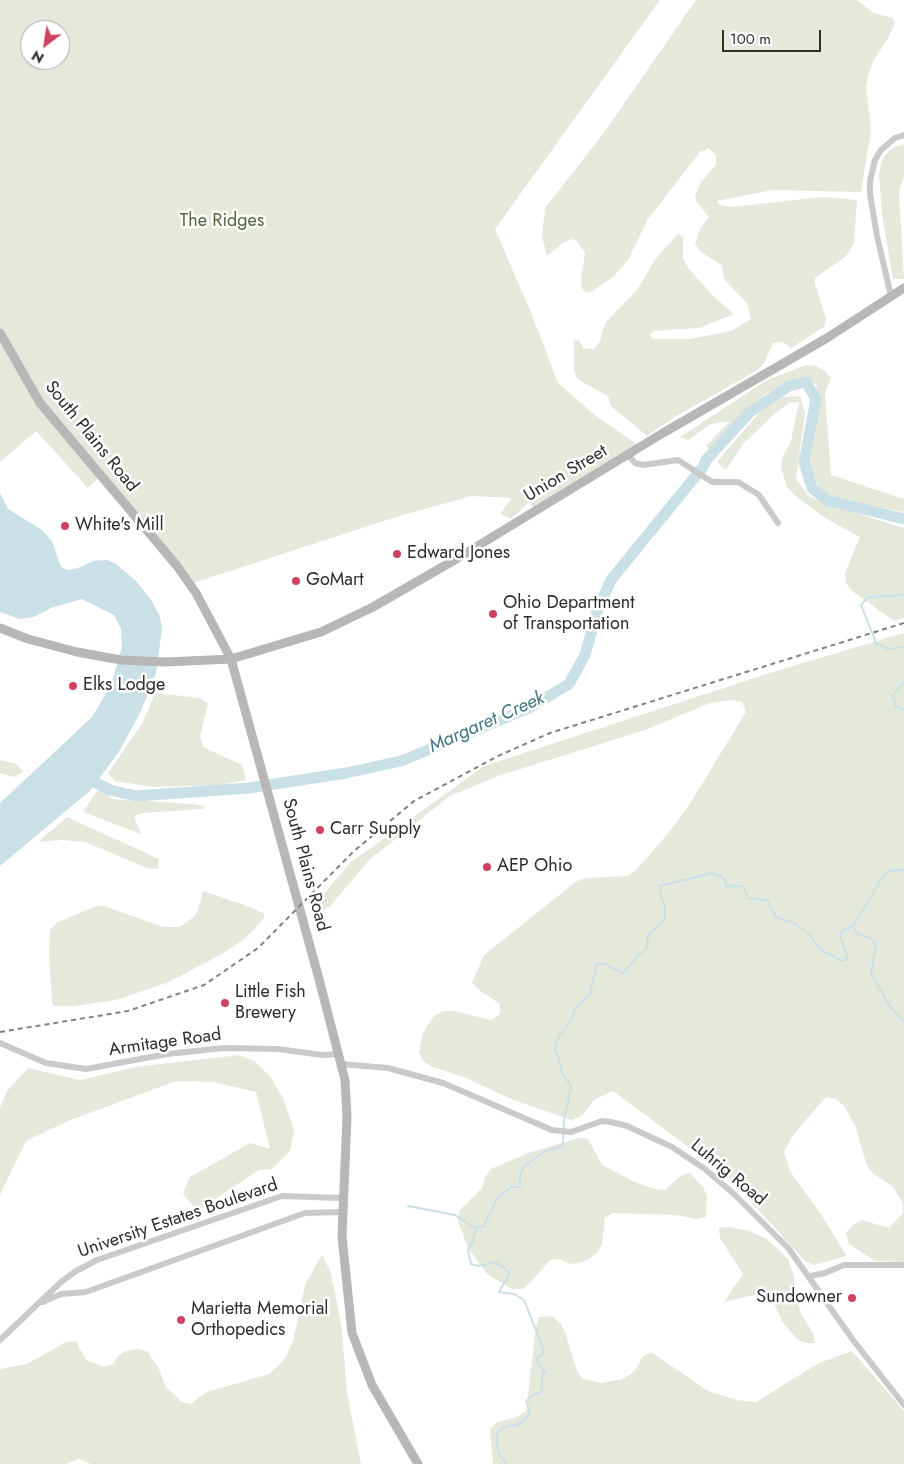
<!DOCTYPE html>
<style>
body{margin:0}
#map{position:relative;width:904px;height:1464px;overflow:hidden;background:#fff;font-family:Jost,sans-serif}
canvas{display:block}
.north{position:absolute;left:20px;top:20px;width:50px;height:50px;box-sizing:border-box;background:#fff;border:1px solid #ababab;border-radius:50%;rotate:211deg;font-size:14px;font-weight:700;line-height:20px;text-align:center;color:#2d2d2d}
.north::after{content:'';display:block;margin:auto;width:18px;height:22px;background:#d14260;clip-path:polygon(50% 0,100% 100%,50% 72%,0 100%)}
.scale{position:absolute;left:722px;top:30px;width:99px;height:22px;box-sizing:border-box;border:2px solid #2d2d2d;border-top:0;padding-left:6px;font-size:15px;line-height:18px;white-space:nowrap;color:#2d2d2d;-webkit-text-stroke:4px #fff;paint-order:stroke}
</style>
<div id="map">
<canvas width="904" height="1464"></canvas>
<div class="north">N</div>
<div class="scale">100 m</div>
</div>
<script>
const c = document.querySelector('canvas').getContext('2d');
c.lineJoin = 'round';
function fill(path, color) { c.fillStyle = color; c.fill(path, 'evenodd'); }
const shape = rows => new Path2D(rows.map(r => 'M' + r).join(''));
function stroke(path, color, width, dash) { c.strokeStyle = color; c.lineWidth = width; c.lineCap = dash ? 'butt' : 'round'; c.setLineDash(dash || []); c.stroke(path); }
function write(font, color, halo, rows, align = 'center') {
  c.font = font + ' Jost,sans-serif'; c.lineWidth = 5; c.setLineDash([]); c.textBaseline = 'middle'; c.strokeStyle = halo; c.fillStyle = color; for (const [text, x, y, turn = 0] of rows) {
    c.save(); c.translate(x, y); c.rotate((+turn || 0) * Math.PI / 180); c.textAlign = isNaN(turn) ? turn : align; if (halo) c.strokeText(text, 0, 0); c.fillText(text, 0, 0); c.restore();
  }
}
fill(shape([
 [0,0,660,0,495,229,532,315,558,383,596,416,641,447,535,511,529,502,511,519,500,514,512,498,471,496,393,518,190,584,100,477,88,488,36,431,0,462],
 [30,30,60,30,60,60,30,60],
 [696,0,857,0,872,12,892,18,895,23,887,40,873,61,868,76,866,87,871,130,861,192,772,190,717,201,720,205,731,207,823,197,857,200,854,243,846,256,815,278,815,284,826,319,824,327,791,348,783,342,773,343,765,362,758,370,678,415,647,436,611,406,608,396,577,379,574,370,574,341,579,340,584,349,594,349,600,341,605,323,636,291,657,257,678,234,683,237,683,258,688,268,714,297,734,314,699,328,654,331,650,334,652,339,690,339,731,331,751,319,747,303,724,279,722,265,701,252,695,244,700,229,709,217,696,201,695,196,701,182,716,165,716,155,709,148,700,152,648,219,628,260,614,276,591,292,586,292,582,288,581,279,585,253,577,241,572,239,563,243,547,256,542,236,545,208,603,134],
 [904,144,904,177,899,191,904,279,893,279,882,214,879,174,881,163,886,154,894,147],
 [806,365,816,366,825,371,831,378,825,394,831,475,904,499,904,512,833,498,820,489,812,475,810,465,817,385,808,380,797,378,765,394,711,450,706,446,730,421,711,424,688,440,680,437,767,380],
 [800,396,805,413,796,479,809,496,820,502,904,528,904,618,894,621,852,591,846,583,845,573,860,537,825,518,793,494,787,487,781,468,782,458,791,441,799,402,789,403,773,415,743,444,726,470,717,462,764,407,782,397],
 [904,633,904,1262,875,1261,849,1244,846,1233,853,1225,862,1220,889,1228,903,1213,903,1203,892,1186,874,1174,867,1166,855,1125,844,1106,836,1099,826,1097,793,1135,784,1152,790,1171,820,1213,847,1256,814,1265,804,1260,726,1175,613,1091,594,1100,582,1116,571,1120,511,1099,464,1077,433,1067,424,1062,419,1053,423,1033,434,1016,443,1011,453,1011,491,1020,500,1014,500,1004,479,990,472,983,484,955,577,881,586,878,628,876,636,870,671,830,689,805,746,712,742,702,731,700,710,703,645,730,498,776,450,796,370,859,331,905,322,911,313,907,350,863,484,766,773,672],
 [155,693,200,698,208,704,200,736,203,747,242,765,246,780,220,785,154,787,114,781,108,773,143,722],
 [0,760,17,764,23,772,14,777,0,773],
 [99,788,112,799,192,804,204,806,203,809,143,813,134,816,141,834,83,812],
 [67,817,159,859,158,869,147,868,85,842,62,840,38,842],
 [203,891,253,908,264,914,264,918,246,938,222,954,169,982,116,1000,74,1006,54,1006,52,1002,49,955,50,930,56,923,96,906,104,906,163,927,179,927,194,917,198,910],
 [239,1055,254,1061,270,1076,283,1098,294,1130,290,1151,272,1169,259,1170,197,1211,183,1194,190,1177,250,1143,270,1149,256,1092,214,1082,176,1081,68,1121,26,1141,0,1195,0,1108,7,1091,28,1068,80,1080,135,1067],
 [578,1138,588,1139,602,1165,635,1182,654,1189,665,1190,680,1176,690,1173,703,1187,707,1196,706,1217,696,1219,676,1215,613,1213,605,1218,602,1244,597,1253,589,1259,580,1263,569,1264,560,1259,550,1260,530,1283,522,1289,512,1289,487,1274,468,1248,457,1218,461,1209,483,1187,485,1177,491,1169,528,1153],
 [729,1227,749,1231,767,1239,788,1259,794,1277,796,1298,802,1316,813,1333,815,1343,805,1343,796,1338,782,1321,773,1301,764,1296,754,1295,724,1302,743,1274,720,1238,719,1228],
 [322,1255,330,1271,335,1292,342,1331,347,1393,361,1464,91,1464,79,1459,67,1464,0,1464,0,1369,27,1364,66,1342,76,1341,86,1360,104,1367,113,1364,118,1356,126,1351,137,1349,147,1351,159,1369,166,1387,181,1401,190,1404,207,1392,269,1374,285,1359,293,1341,305,1285],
 [552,1316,560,1323,565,1332,577,1371,583,1379,602,1383,622,1379,631,1374,638,1366,642,1357,651,1352,708,1391,737,1400,756,1402,819,1363,852,1351,904,1411,904,1464,493,1464,490,1429,497,1422,517,1417,526,1411,536,1327,539,1317]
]), '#e5e9dc');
fill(shape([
 [0,493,8,509,42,530,52,541,61,567,68,570,78,568,93,561,107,560,116,564,136,581,151,600,160,616,162,629,156,673,141,711,120,750,91,790,0,866,0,803,92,717,111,685,122,647,121,629,114,615,82,599,51,608,34,617,20,619,0,612]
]), '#cae0e7');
stroke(shape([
 [904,595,868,597,861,605,876,643,888,649,904,647],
 [904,682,893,695,896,707,904,710],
 [904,870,889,871,884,875,853,926,858,934,871,938,876,946,871,973,889,1005,904,1022],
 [408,1206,455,1215,475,1228],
 [506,1464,498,1452,497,1435,500,1430,508,1426,518,1425,528,1417,530,1411,526,1401,533,1395,541,1392,542,1387,542,1378,545,1372,538,1364,537,1357,543,1354,543,1348,524,1300,514,1294,499,1292,509,1274,504,1267,494,1262,479,1266,471,1264,468,1250,473,1241,476,1228,484,1226,497,1199,511,1187,520,1187,520,1175,524,1166,546,1151,563,1146,564,1120,571,1086,562,1073,558,1056,555,1052,556,1045,559,1036,571,1021,575,1008,590,994,597,964,605,964,623,973,639,954,647,949,648,935,665,919,665,906,661,898,660,886,713,873,725,879,726,888,732,885,744,887,748,898,767,900,776,917,792,922,807,932,821,950,842,961,847,959,847,954,840,936,841,931,853,926]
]), '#cae0e7', 2);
stroke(shape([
 [83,776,110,790,136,796,249,788,346,773,401,761,529,708,569,684,585,655,597,612,611,580,703,467,706,460,750,412,789,386,806,382,816,399,804,462,812,488,826,500,904,519]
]), '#cae0e7', 11);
stroke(shape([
 [891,296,877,236,870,194,870,181,875,160,881,150,895,138,904,135],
 [629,456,635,463,643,465,678,460,712,482,738,482,759,495,778,523],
 [0,1043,46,1063,86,1069,167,1054,224,1048,278,1049,322,1055,339,1054],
 [341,1064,388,1068,443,1083,552,1130,571,1132,602,1121,611,1122,627,1126,672,1147,705,1169,735,1195,789,1249,853,1340,904,1405],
 [810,1276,825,1273,844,1265,904,1265],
 [43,1302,61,1294,86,1292,97,1288,305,1213,342,1212],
 [0,1340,61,1282,76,1271,97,1260,282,1196,342,1198]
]), '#cacaca', 6);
stroke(shape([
 [0,333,40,403,177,566,196,593,231,659,319,979,345,1080,347,1117,342,1236,352,1333,372,1385,418,1464],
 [0,628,28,639,77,652,121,660,165,662,231,659,321,632,373,607,458,558,663,433,827,338,904,288]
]), '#b7b7b7', 9);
stroke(shape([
 [0,1032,128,1011,204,985,258,948,354,851,414,801,498,756,550,733,904,623]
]), '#828282', 2, [5, 4]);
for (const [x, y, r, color] of [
 [65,526,5,"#d14260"],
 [397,554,5,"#d14260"],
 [296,581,5,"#d14260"],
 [493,614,5,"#d14260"],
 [73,686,5,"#d14260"],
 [320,830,5,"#d14260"],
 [487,867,5,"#d14260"],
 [225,1003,5,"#d14260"],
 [852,1298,5,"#d14260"],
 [181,1320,5,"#d14260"]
]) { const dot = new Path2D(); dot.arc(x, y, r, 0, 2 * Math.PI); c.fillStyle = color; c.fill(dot); stroke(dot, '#fff', 2); }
write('18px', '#556440', '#fff', [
 ["The Ridges",222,222]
]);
write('18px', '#2d2d2d', '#fff', [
 ["South Plains Road",91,437,51],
 ["Union Street",566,474,-31],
 ["South Plains Road",305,865,75],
 ["Armitage Road",165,1043,-8],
 ["Luhrig Road",728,1173,40],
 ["University Estates Boulevard",178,1219,-19]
]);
write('18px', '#2d2d2d', '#fff', [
 ["White's Mill",75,526],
 ["Edward Jones",407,554],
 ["GoMart",306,581],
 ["Ohio Department",503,604],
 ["of Transportation",503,625],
 ["Elks Lodge",83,686],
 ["Carr Supply",330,830],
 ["AEP Ohio",497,867],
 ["Little Fish",235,993],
 ["Brewery",235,1014],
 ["Sundowner",842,1298,"right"],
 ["Marietta Memorial",191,1310],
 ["Orthopedics",191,1331]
], 'left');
write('italic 19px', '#457586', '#fff', [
 ["Margaret Creek",487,723,-24]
]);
</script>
